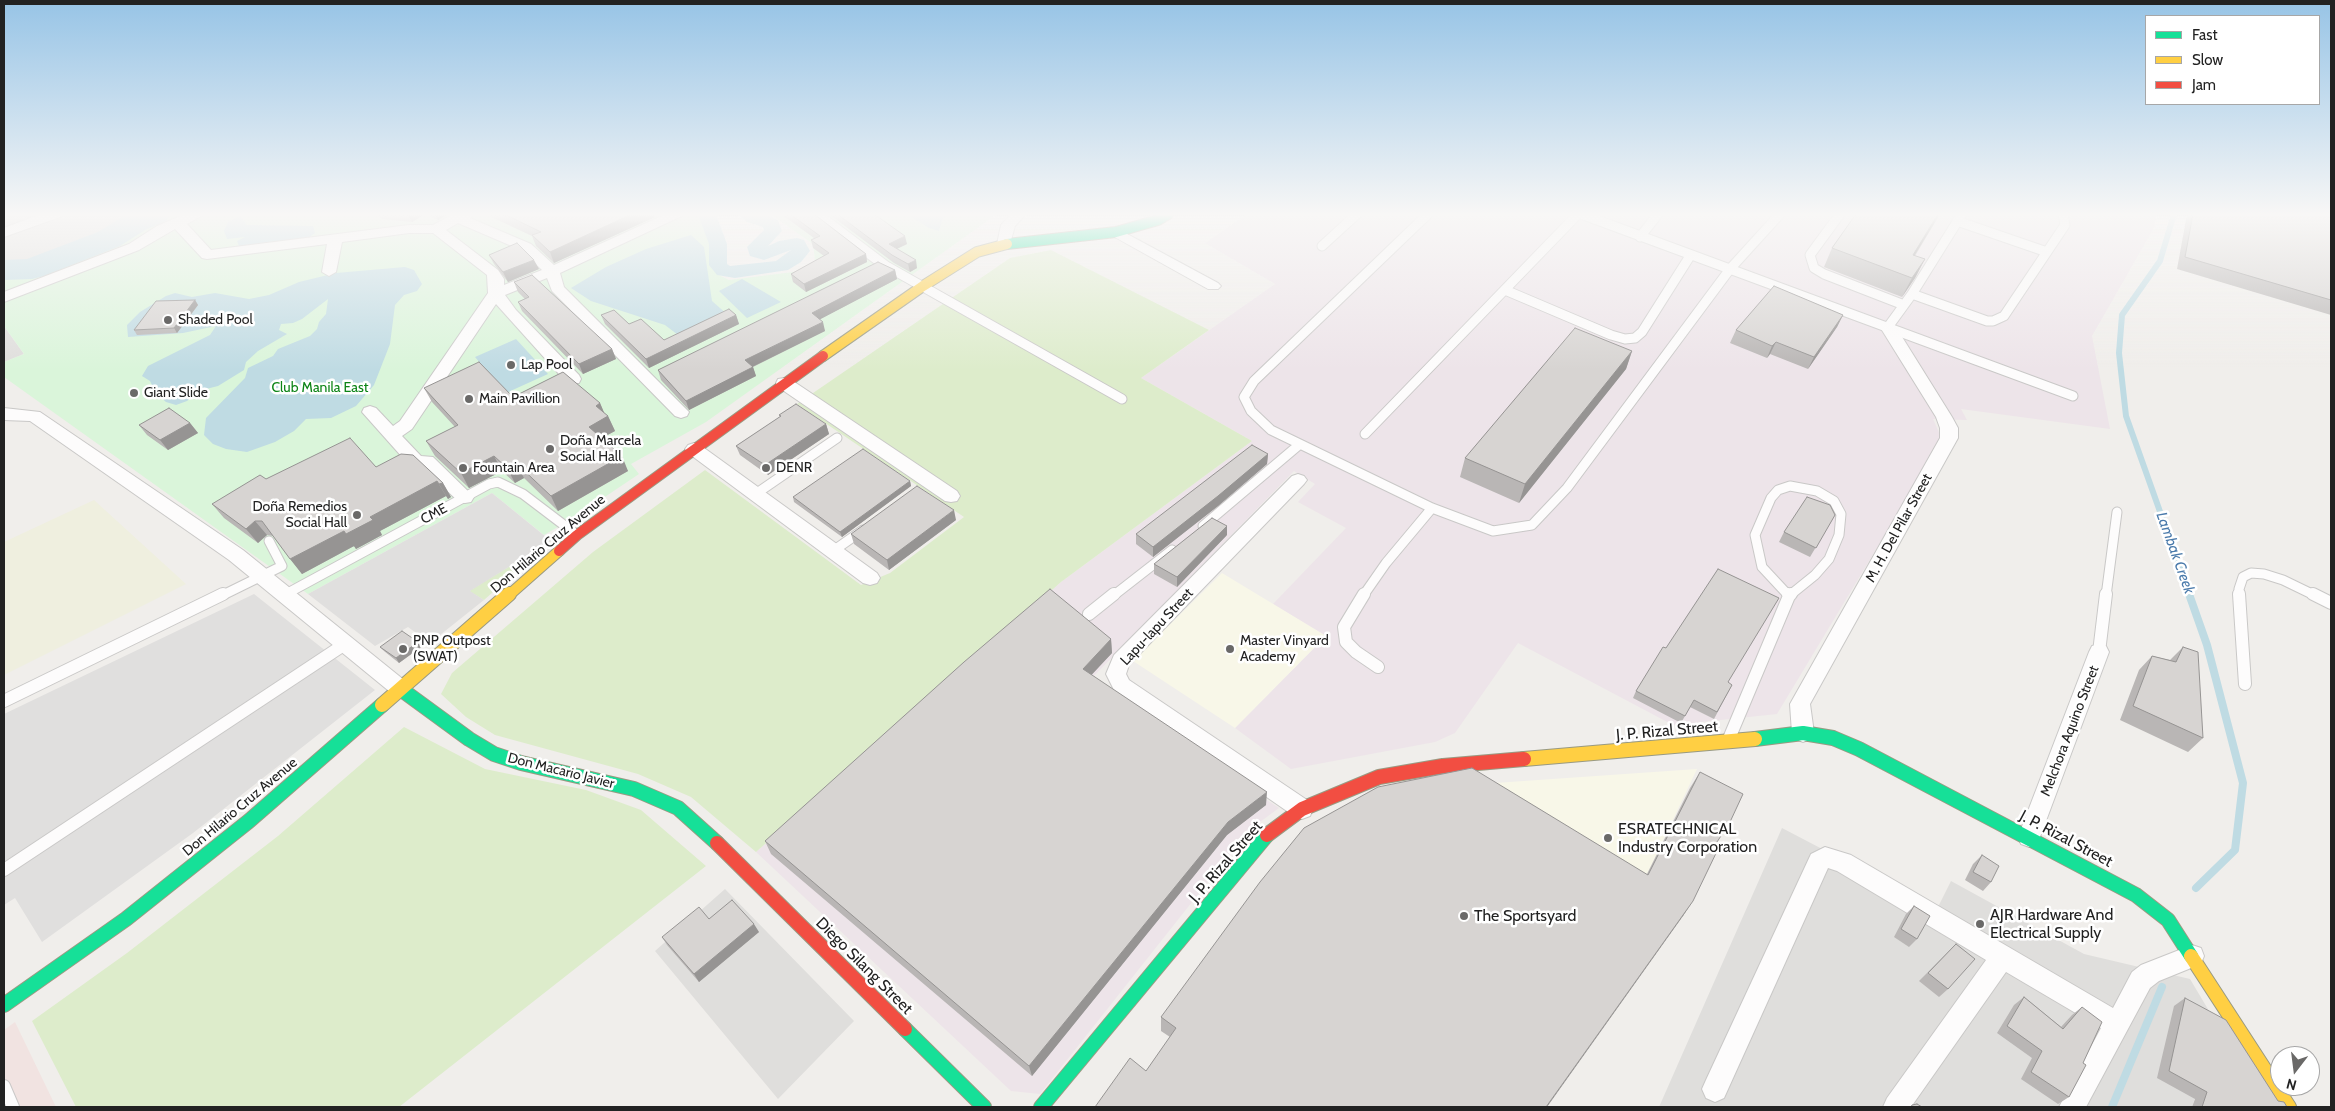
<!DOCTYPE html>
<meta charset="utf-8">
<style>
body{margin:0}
#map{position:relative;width:2335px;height:1111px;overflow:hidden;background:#f0eeeb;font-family:Cabin,sans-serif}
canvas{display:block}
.frame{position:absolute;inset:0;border:5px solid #222;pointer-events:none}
.legend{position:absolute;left:2145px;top:15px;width:175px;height:90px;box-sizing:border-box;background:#fff;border:1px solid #a7a7a7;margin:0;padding:6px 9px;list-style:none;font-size:15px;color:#222}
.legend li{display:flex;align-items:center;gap:10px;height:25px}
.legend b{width:25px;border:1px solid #a7a7a7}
.north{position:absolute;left:2270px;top:1046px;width:50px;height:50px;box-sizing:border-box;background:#fff;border:1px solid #a7a7a7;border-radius:50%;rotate:195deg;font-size:14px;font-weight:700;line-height:20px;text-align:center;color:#222}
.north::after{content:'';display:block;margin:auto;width:18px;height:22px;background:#6a6968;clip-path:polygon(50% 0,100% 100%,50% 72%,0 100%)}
</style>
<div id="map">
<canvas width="2335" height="1111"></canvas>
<div class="frame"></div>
<ul class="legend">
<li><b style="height:6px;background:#16e098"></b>Fast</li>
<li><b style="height:6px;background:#ffcf43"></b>Slow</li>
<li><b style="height:6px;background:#f24e42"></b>Jam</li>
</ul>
<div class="north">N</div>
</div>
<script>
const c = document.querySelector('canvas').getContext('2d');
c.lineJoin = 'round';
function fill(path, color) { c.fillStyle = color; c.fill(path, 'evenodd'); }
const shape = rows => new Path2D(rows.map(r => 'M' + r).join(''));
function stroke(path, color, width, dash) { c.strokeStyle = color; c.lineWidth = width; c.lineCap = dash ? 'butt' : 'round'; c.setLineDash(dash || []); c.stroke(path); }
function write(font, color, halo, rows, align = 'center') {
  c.font = font + ' Cabin,sans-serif'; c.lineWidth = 5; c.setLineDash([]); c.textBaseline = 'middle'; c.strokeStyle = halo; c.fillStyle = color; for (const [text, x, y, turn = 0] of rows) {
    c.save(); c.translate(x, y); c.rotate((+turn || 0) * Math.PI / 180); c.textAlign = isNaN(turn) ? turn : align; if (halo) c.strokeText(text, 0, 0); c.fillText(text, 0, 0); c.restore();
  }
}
fill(shape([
 [4,214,135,214,105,231,32,260,4,262],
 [4,326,24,354,4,362],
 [1782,828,1937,909,1951,881,2084,954,2190,979,2218,1026,2192,1107,1659,1107],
 [725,889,854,1021,778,1099,655,951]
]), '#dfdedc');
fill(shape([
 [15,1022,56,1107,4,1107,4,1030]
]), '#f1e3e1');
fill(shape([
 [1247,214,2157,214,2154,228,2092,336,2110,429,1961,409,1967,420,1933,419,1941,437,1898,513,1777,714,1673,725,1518,643,1455,733,1435,742,1291,769,1235,728,1326,636,1273,604,1346,528,1298,502,1315,484,1294,471,1088,682,1279,808,1249,830,1040,1094,1011,1091,756,852,1061,582,1252,441,1141,378,1275,284,1205,243]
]), '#ede4e9');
fill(shape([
 [1222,573,1326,636,1235,728,1133,661],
 [1697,769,1639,891,1466,785]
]), '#f8f7e8');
fill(shape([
 [94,500,186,584,4,675,4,542]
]), '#efefdf');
fill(shape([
 [1051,250,1209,330,1141,378,1252,441,1061,582,756,852,691,797,638,774,495,735,466,717,441,694,452,673,593,552,705,470,861,585,890,573,964,517,797,404,1010,258],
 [551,541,484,600,469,591],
 [404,727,485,769,586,790,641,810,706,866,399,1107,76,1107,32,1021,127,953,278,836]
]), '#ddeccb');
fill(shape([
 [168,214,703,214,716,244,719,275,729,280,801,271,815,262,813,244,770,214,997,214,706,422,631,464,639,474,575,517,544,535,492,493,308,594,4,377,4,362,24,354,4,326,4,275,35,273,120,239,146,224]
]), '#daf5da');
fill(shape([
 [492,493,551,541,470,591,484,600,430,643,408,627,375,646,308,594],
 [254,594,375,690,193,833,42,942,15,898,4,905,4,714]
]), '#e0dfde');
fill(shape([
 [907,214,944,214,939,231,929,228],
 [240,216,247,225,313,226,315,233,308,238,239,246,237,241,245,237,227,239,224,231,228,222],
 [691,235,704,247,712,301,729,316,682,338,665,325,591,301,571,288,606,267,646,249],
 [405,267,414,270,422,284,417,291,404,295,395,305,390,344,374,385,356,406,331,418,306,419,294,431,275,442,247,452,226,449,213,444,204,435,206,418,245,378,248,368,273,356,278,349,310,336,317,329,319,322,326,314,328,299,302,319,293,323,281,324,279,330,287,334,258,351,246,362,244,370,218,386,198,391,187,401,176,405,166,402,156,393,150,381,142,376,148,366,210,335,216,326,183,333,128,337,127,325,140,312,166,296,175,293,192,297,215,293,249,299,269,295,299,282,336,273],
 [742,279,781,302,747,318,719,291],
 [516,339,548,374,506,393,475,357]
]), '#bfdbe3');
stroke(shape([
 [2174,214,2160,261,2122,315,2119,353,2126,416,2190,596]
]), '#bfdbe3', 6);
stroke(shape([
 [2189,594,2207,645,2243,783,2235,850,2196,888],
 [2112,1107,2162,987]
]), '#bfdbe3', 8);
fill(shape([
 [701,214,719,214,717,217,727,244,727,264,730,266,776,261,791,250,764,260,750,256,747,247,764,230,763,227,747,222,737,214,766,214,778,220,782,231,768,246,779,241,797,238,804,240,810,251,801,262,788,270,735,278,717,275,709,265,709,244,699,217,701,214]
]), '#bfdbe3');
fill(shape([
 [127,214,170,214,166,221,145,230,120,246,44,276,32,279,4,280,4,260,27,259,98,232,127,214]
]), '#bfdbe3');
const laneFar1 = shape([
 [1428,214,1254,381,1244,397,1251,411,1271,430,1432,508,1493,531,1532,525,1567,488,1730,269,1780,214],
 [1581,214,2073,396],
 [1840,214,1810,255,1814,268,1824,274,1904,305],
 [1957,221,2047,252],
 [1640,237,1658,214],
 [1322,246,1357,214],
 [888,267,1122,399],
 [1505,290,1611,335,1625,339,1635,338,1642,332,1690,256],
 [1912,294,1987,321,1993,321,2004,316,2065,225,2063,214],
 [1888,327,1912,294,1962,214],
 [1365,434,1578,214],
 [757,493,837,438],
 [1203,526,1300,444],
 [833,551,863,530],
 [286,594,489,484,498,482,523,494,577,535],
 [221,596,282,566,269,541],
 [1113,596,1172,550],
 [1363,596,1386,563,1432,508],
 [1789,596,1762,567,1755,535,1771,498,1778,490,1790,486,1817,491,1834,501,1841,514,1839,535,1829,559,1815,575,1789,596],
 [2106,596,2117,512],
 [2239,596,2239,589,2243,577,2251,573,2264,574,2283,580,2316,596]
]);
const lane = shape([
 [1364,594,1344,627,1346,642,1356,652,1378,667],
 [1788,594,1789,596],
 [2239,594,2245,684],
 [2313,594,2331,603],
 [1789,596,1791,594],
 [1089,614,1114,594],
 [2099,652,2106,594],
 [4,701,223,594],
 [1728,741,1789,596],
 [4,870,345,644],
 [4,1086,13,1107]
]);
const street = shape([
 [41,214,62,214,60,217,4,237,4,228,41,214],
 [185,214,205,214,187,224,211,250,409,225,433,225,454,214,473,214,470,218,531,244,554,265,666,214,686,214,560,273,564,287,689,412,687,416,681,418,675,416,552,291,547,278,505,295,516,310,579,375,581,379,579,383,567,383,496,304,412,429,402,436,421,456,433,457,474,497,471,502,465,503,459,502,423,468,411,467,362,412,364,408,370,406,376,408,393,426,400,421,488,293,487,275,433,233,409,233,342,242,336,272,329,276,322,272,327,244,207,259,202,258,175,229,139,250,4,302,4,292,129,244,157,226,185,214],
 [458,223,521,250,542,270,504,285,504,279,498,270,446,230,458,223],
 [808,214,825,214,895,267,893,270,883,270,808,214],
 [1011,214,1026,214,1015,226,1009,247,999,247,997,244,1001,225,1011,214],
 [1116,228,1218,283,1221,286,1218,289,1208,289,1111,235,1109,232,1111,229,1116,228],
 [1888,322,1894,324,1952,417,1958,428,1958,438,1810,704,1814,733,1810,739,1803,742,1796,739,1792,733,1790,704,1940,438,1940,428,1936,417,1880,327,1882,324,1888,322],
 [784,378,790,379,957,491,960,496,957,501,951,502,945,501,778,387,776,383,778,379,784,378],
 [4,408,40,412,243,550,409,684,412,690,409,696,402,698,395,696,229,560,30,421,4,420,4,408],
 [694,443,700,445,877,573,880,578,877,583,870,585,863,583,688,453,685,449,688,445,694,443],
 [1298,474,1304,476,1307,480,1304,484,1129,665,1126,674,1129,680,1310,802,1313,809,1310,816,1302,819,1294,816,1115,692,1106,674,1114,655,1292,476,1298,474],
 [2099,644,2106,646,2109,652,2040,837,2037,844,2029,847,2021,844,2018,837,2089,652,2092,646,2099,644],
 [1825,847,1851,855,2113,1008,2132,972,2141,965,2192,945,2201,948,2204,956,2201,964,2159,981,2150,988,2086,1107,2059,1107,2101,1028,2006,972,1911,1107,1883,1107,1887,1098,1986,960,1837,871,1828,868,1724,1098,1715,1102,1706,1098,1702,1089,1706,1080,1811,854,1825,847]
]);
const fastFar1 = shape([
 [1007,244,1116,232,1158,220,1168,214]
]);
const fast = shape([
 [402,690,469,739,494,754,521,763,634,789,678,808,717,843],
 [1755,739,1803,733,1833,738,1859,749,2136,895,2168,920,2191,956],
 [4,1005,126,919,249,821,382,705],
 [905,1029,984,1107],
 [1041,1107,1267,835]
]);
const slowFar1 = shape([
 [823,356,923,286,977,252,1007,244],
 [508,596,559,551]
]);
const slow = shape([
 [382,705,509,594],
 [1524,759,1755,739],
 [2191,956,2289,1107]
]);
const jamFar1 = shape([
 [559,551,577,535,823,356]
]);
const jam = shape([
 [1267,835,1302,809,1379,777,1443,766,1524,759],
 [717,843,905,1029]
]);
stroke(laneFar1, '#c9c8c7', 11);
stroke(lane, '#c9c8c7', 14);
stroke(street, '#c9c8c7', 2);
stroke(fastFar1, '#999a82', 12);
stroke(fast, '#999a82', 16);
stroke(slowFar1, '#999a82', 12);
stroke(slow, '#999a82', 16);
stroke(jamFar1, '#999a82', 12);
stroke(jam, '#999a82', 16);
stroke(laneFar1, '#fdfcfc', 9);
stroke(lane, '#fdfcfc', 12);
fill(street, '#fdfcfc');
stroke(fastFar1, '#16e098', 10);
stroke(fast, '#16e098', 14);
stroke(slowFar1, '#ffcf43', 10);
stroke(slow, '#ffcf43', 14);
stroke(jamFar1, '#f24e42', 10);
stroke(jam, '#f24e42', 14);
fill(shape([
 [373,214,425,214,412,222,383,219],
 [425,214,449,214,438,220],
 [485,214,654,214,655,217,554,263,536,246,532,236],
 [781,214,814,214,866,254,867,262,806,292,793,282,791,274,824,256,813,248,811,240,814,238],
 [829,214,874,214,907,244,897,249,917,268,910,272,894,263],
 [1856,214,1940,214,1915,256,1925,259,1915,278,1902,297,1824,267,1832,248],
 [2187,214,2331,214,2331,315,2177,269],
 [489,255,539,269,508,282,494,264],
 [895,270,897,279,820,319,825,331,753,367,756,376,689,410,661,380,658,370],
 [514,282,612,349,616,359,583,374,522,311,518,302,525,299,518,292],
 [195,300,198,305,177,333,137,335,134,330],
 [601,315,629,324,664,340,736,315,739,324,649,368,605,324],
 [1843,315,1837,327,1808,369,1770,354,1767,358,1730,343,1736,330],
 [1632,351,1626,369,1519,503,1460,477,1465,458],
 [424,388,513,397,600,403,604,413,608,416,615,431,602,438,628,471,558,511,524,478,515,483,502,471,469,488,435,456,426,441,455,427,432,402],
 [779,415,826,424,829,434,768,475,740,455,736,446,780,417],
 [190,423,198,433,168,450,147,435,139,425],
 [1268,454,1267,464,1218,506,1153,557,1136,544,1136,534],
 [376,467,443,483,451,497,448,499,446,496,380,531,382,535,356,549,354,546,302,574,273,536,267,535,258,543,224,518,212,504,266,479],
 [910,481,911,486,842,537,794,502,793,497],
 [1835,515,1810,557,1779,542,1784,532],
 [956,520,889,570,854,544,851,534],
 [1227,535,1177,587,1154,574,1154,564],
 [1111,639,1112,653,1091,675,1266,805,1227,835,1032,1076,771,854,765,841],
 [380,647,421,647,399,663,384,651],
 [2183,647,2203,738,2188,752,2120,720,2139,670,2152,656,2170,660],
 [1728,683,1732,685,1714,719,1690,707,1681,723,1633,698,1636,691],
 [1700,772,1717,842,1683,916,1146,1071,1170,1037,1161,1031,1161,1017,1647,874,1690,788],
 [1982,855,1991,882,1983,891,1965,880,1973,864],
 [1914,906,1917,939,1909,947,1894,937,1906,914],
 [709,919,759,932,699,982,667,945,662,937],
 [1956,944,1948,989,1939,997,1919,981],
 [2024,997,2061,1027,2072,1015,2082,1007,2083,1063,2069,1097,2058,1104,2021,1079,2032,1058,1997,1033,2014,1005],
 [2185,998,2278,1101,2287,1107,2192,1107,2195,1099,2157,1078,2174,1006]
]), '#b9b6b5');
fill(shape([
 [408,214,425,214,412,222],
 [435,214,449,214,438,220],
 [632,214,654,214,655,217,554,263,550,252],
 [1938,214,1940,214,1903,274,1913,255],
 [905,236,907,244,890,252,889,244],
 [866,254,867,262,806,292,804,284],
 [1925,259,1915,278,1902,297,1912,278],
 [534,260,539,269,508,282,503,272],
 [916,260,917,268,910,272,908,264],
 [895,270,897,279,815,322,812,313],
 [195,300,198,305,177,333,174,328],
 [736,315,739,324,649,368,646,359],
 [1843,315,1837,327,1808,369,1814,357],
 [823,322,825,331,748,369,745,360],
 [1776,342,1770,354,1767,358,1772,346],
 [612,349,616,359,583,374,579,364],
 [1632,351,1626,369,1519,503,1525,484],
 [753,367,756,376,689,410,686,401],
 [600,403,606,417,608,416,615,431,596,441,589,427,596,406],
 [190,423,198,433,168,450,160,440],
 [826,424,829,434,768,475,765,465],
 [1268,454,1267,464,1218,506,1153,557,1153,547],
 [494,456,502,471,469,488,461,473],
 [622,456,628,471,558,511,551,496],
 [516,463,524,478,515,483,507,468],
 [437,481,446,496,380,531,382,535,356,549,346,534,370,517],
 [910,481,911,486,842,537,840,532],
 [443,483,451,497,448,499,439,484],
 [954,510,956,520,889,570,887,560],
 [255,521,267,535,258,543,246,529],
 [1227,526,1227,535,1177,587,1177,577],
 [344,531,354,546,302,574,290,559],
 [1111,639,1112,653,1084,683,1083,669],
 [418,642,421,647,399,663,396,658],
 [1267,792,1266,805,1227,835,1032,1076,1029,1066,1228,822],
 [1693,901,1683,916,1547,1107,1546,1107],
 [754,924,759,932,699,982,694,974]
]), '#969493');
const building = shape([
 [504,214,632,214,550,252,532,235,541,232,504,214],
 [790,214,814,214,866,254,804,284,791,274,829,253,811,240,820,236,790,214],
 [837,214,874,214,905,236,889,244,916,260,908,264,892,255,837,214],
 [1856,214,1938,214,1913,255,1925,259,1912,278,1832,248,1856,214],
 [2193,214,2331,214,2331,300,2185,257,2193,214],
 [517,243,534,260,503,272,489,255,517,243],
 [878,262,895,270,812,313,823,322,745,360,753,367,686,401,658,370,878,262],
 [532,275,612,349,579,364,518,302,529,297,514,282,532,275],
 [1774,286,1843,315,1814,357,1776,342,1772,346,1736,330,1774,286],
 [195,300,174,328,134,330,156,301,195,300],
 [729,309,736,315,646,359,601,315,614,310,629,324,641,319,664,340,729,309],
 [1575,328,1632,351,1525,484,1465,458,1575,328],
 [479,362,513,397,563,372,600,403,596,406,608,416,589,427,622,456,551,496,516,463,507,468,494,456,461,473,426,441,458,425,424,388,479,362],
 [796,404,826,424,765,465,736,446,781,416,779,415,796,404],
 [169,408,190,423,160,440,139,425,169,408],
 [350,438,376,467,401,454,413,455,443,483,439,484,437,481,370,517,373,520,346,534,344,531,290,559,262,521,255,521,246,529,212,504,260,475,266,479,350,438],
 [1252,445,1268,454,1218,496,1153,547,1136,534,1252,445],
 [863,449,910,481,840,532,793,497,863,449],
 [917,486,954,510,887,560,851,534,917,486],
 [1807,497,1830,505,1835,515,1816,548,1784,532,1807,497],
 [1212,518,1227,526,1177,577,1154,564,1212,518],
 [1718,569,1779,598,1728,682,1732,685,1717,712,1694,700,1685,716,1636,691,1663,647,1666,648,1718,569],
 [1050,589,1111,639,1083,669,1267,792,1228,822,1029,1066,765,841,964,662,1050,589],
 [402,631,418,642,396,658,380,647,402,631],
 [2183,647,2198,652,2203,738,2133,706,2152,656,2176,662,2183,647],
 [1472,768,1648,875,1700,772,1743,794,1730,822,1717,842,1720,845,1693,901,1546,1107,1095,1107,1130,1058,1146,1071,1176,1028,1161,1017,1260,882,1304,828,1378,787,1472,768],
 [1982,855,1999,866,1991,882,1973,872,1982,855],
 [732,900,754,924,694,974,662,937,699,907,709,919,732,900],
 [1914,906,1930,916,1917,939,1901,929,1914,906],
 [1956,944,1975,959,1948,989,1928,973,1956,944],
 [2024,997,2063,1029,2082,1007,2102,1022,2083,1063,2086,1065,2069,1097,2031,1072,2042,1051,2007,1026,2024,997],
 [2185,998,2226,1020,2278,1101,2284,1102,2287,1107,2202,1107,2207,1092,2169,1071,2185,998],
 [1917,1104,1922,1107,1911,1107,1912,1105,1917,1104]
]);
fill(building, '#d7d4d2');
stroke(building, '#969493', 1);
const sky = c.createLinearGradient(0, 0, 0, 370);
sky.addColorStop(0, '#97c4e6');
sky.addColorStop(0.58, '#f8f7f6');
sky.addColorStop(1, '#f8f7f600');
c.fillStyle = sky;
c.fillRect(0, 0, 2335, 370);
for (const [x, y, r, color] of [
 [168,320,5,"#6a6968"],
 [511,365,5,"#6a6968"],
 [134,393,5,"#6a6968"],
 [469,399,5,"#6a6968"],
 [550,449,5,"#6a6968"],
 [463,468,5,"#6a6968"],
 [766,468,5,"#6a6968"],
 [357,515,5,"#6a6968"],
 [403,649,5,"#6a6968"],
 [1230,649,5,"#6a6968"],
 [1608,838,5,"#6a6968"],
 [1464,916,5,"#6a6968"],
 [1980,924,5,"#6a6968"]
]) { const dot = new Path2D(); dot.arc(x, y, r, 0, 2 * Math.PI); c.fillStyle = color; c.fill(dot); stroke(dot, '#fff', 2); }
write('14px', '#222', '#fff', [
 ["Shaded Pool",178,320],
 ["Lap Pool",521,365],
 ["Giant Slide",144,393],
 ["Main Pavillion",479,399],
 ["Doña Marcela",560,441],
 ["Social Hall",560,457],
 ["Fountain Area",473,468],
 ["DENR",776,468],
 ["Doña Remedios",347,507,"right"],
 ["Social Hall",347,523,"right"],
 ["PNP Outpost",413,641],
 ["(SWAT)",413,657],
 ["Master Vinyard",1240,641],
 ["Academy",1240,657]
], 'left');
write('14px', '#0c8416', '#fff', [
 ["Club Manila East",320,388]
]);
write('14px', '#222', '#fff', [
 ["CME",434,514,-28],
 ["M. H. Del Pilar Street",1899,528,-61],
 ["Don Hilario Cruz Avenue",548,544,-40],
 ["Lapu-lapu Street",1157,627,-47],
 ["Melchora Aquino Street",2070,731,-69],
 ["Don Macario Javier",561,771,14],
 ["Don Hilario Cruz Avenue",240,807,-40]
]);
write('italic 15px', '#4a7aab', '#fff', [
 ["Lambak Creek",2175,553,70]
]);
write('16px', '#222', '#fff', [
 ["J. P. Rizal Street",1667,731,-5],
 ["J. P. Rizal Street",2066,839,28],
 ["J. P. Rizal Street",1226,862,-49],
 ["Diego Silang Street",864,966,45]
]);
write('16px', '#222', '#fff', [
 ["ESRATECHNICAL",1618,829],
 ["Industry Corporation",1618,847],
 ["AJR Hardware And",1990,915],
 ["Electrical Supply",1990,933],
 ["The Sportsyard",1474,916]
], 'left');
</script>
